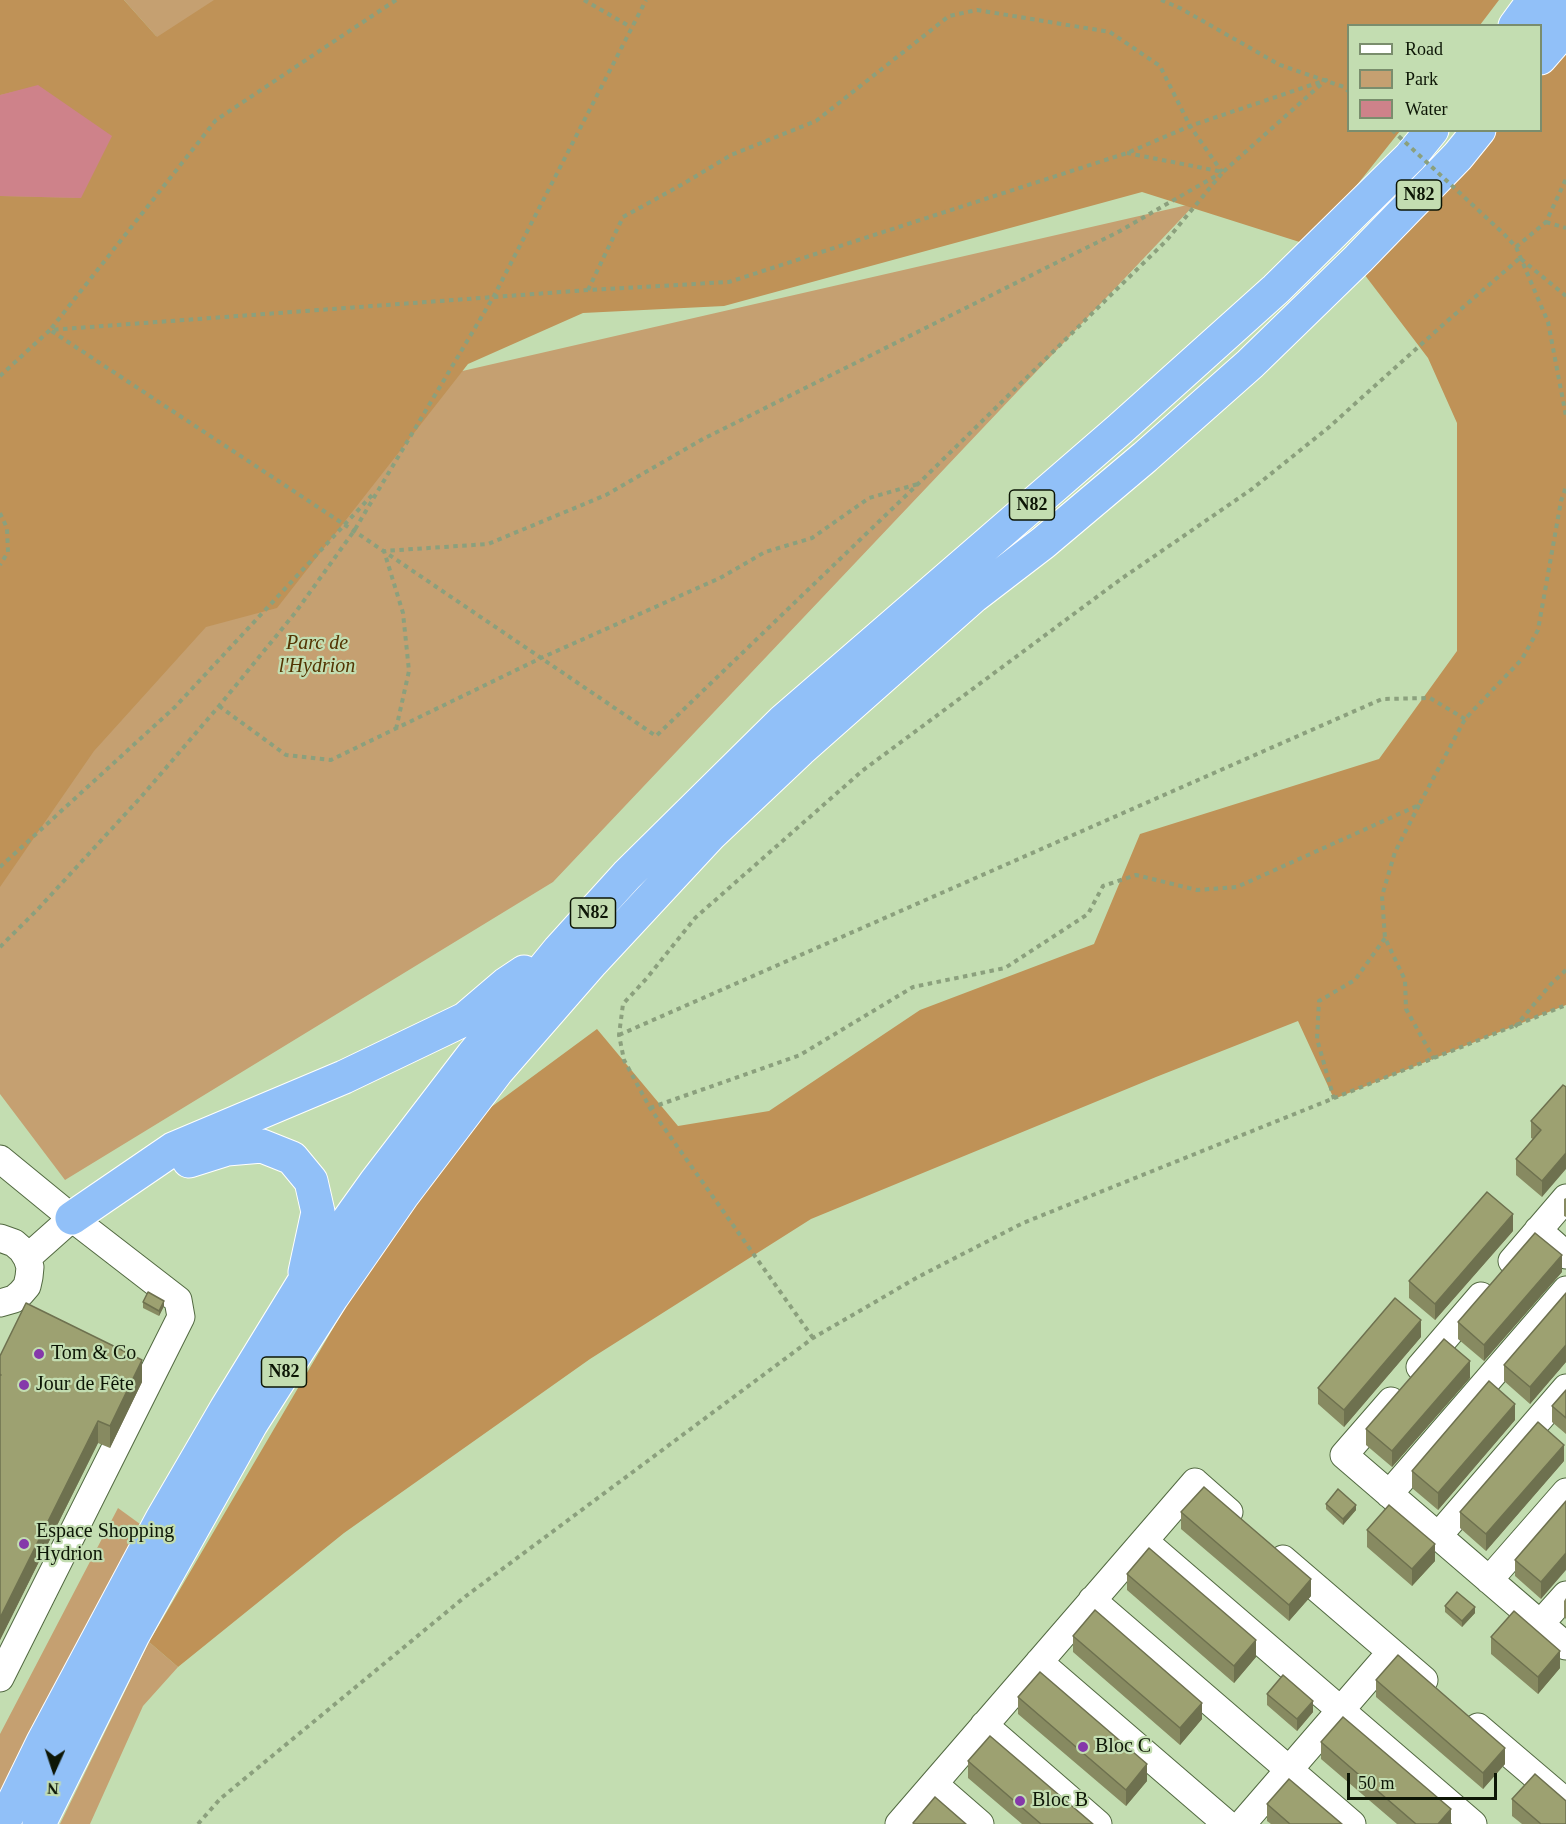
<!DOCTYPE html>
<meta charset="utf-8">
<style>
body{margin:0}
#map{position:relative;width:1566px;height:1824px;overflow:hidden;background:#c3ddb1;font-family:Georgia,serif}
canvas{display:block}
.legend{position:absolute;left:1347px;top:24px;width:195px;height:108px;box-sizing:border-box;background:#c3ddb1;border:2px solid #7a8d6d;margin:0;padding:8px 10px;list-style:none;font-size:18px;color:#0d1606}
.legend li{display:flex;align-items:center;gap:12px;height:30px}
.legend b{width:30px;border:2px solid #7a8d6d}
.north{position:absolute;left:24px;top:1740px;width:60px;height:60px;-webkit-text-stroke:4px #c3ddb1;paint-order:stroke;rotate:183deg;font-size:16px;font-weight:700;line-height:24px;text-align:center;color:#0d1606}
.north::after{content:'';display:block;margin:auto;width:21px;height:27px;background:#0d1606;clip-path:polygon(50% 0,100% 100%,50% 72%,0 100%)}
.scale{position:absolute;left:1347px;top:1773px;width:150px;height:27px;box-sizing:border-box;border:3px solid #0d1606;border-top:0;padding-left:8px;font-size:18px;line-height:21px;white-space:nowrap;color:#0d1606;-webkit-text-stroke:4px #c3ddb1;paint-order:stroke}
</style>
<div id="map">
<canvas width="1566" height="1824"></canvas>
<ul class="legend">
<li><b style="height:8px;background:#fff"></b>Road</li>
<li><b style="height:16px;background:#c5a071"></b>Park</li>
<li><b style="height:16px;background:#ce828a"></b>Water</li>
</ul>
<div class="north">N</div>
<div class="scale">50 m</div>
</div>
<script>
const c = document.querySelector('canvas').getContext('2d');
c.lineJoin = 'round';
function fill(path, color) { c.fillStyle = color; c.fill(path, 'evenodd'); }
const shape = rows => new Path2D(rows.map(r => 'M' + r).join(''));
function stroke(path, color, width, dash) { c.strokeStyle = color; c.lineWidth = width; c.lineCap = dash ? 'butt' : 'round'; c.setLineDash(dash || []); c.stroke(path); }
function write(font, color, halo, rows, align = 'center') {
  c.font = font + ' Georgia,serif'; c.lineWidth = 4.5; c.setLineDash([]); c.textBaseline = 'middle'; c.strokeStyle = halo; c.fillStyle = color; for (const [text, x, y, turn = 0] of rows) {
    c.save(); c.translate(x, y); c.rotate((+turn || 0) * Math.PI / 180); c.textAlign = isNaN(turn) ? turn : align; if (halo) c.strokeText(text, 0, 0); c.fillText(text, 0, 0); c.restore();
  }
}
fill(shape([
 [124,0,656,0,458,372,1196,203,553,882,65,1180,0,1094,0,93,156,36],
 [118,1508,140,1524,32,1729,0,1796,0,1734],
 [149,1642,178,1667,143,1706,90,1824,60,1824]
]), '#c5a071');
fill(shape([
 [0,0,124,0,157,37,214,0,1499,0,1480,25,1348,26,1348,130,1400,131,1309,245,1142,192,724,306,583,313,468,364,277,608,206,627,94,751,0,887,0,196,80,198,38,86,0,95],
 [1566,44,1566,1005,1334,1099,1298,1021,1156,1077,811,1219,590,1359,344,1533,178,1667,149,1642,352,1296,475,1119,597,1029,678,1126,769,1111,920,1010,1094,944,1140,834,1379,759,1457,651,1457,423,1428,358,1361,270,1494,131,1540,130,1541,75]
]), '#bf9257');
fill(shape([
 [38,85,112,136,81,198,0,196,0,95]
]), '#ce828a');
const minor = shape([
 [0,1159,72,1218,178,1300,181,1317,0,1678],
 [1538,1230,1566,1255],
 [0,1238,14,1243,22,1250,27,1258,30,1267,29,1277,27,1286,21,1293,14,1299,0,1303],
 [27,1258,72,1218],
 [1512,1261,1566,1198],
 [1420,1367,1481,1296],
 [1391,1401,1344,1455,1566,1646],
 [1389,1494,1566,1290],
 [1438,1536,1566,1388],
 [1144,1541,1473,1824],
 [1283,1559,1424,1680],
 [1489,1580,1566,1492],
 [1092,1600,1352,1824],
 [1540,1624,1566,1595],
 [1039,1662,1227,1824],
 [984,1725,1098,1824],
 [1478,1727,1566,1802],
 [934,1784,980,1824],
 [899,1824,1195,1482,1229,1512],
 [1242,1824,1391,1652]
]);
const highway = shape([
 [1515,26,1534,0],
 [1540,28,1562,0],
 [1540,58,1566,28],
 [189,1161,227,1149,262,1146,292,1158,311,1181,318,1212,305,1272],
 [72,1218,173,1149,344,1077,465,1019,506,984,524,972],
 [3,1824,43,1742,162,1519,226,1409,302,1285,375,1183,473,1055,559,950,627,875,783,721,1120,429,1276,289,1410,157,1432,130],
 [39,1824,133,1635,251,1424,332,1297,402,1196,497,1071,592,962,710,835,800,750,974,596,1043,543,1145,457,1250,364,1358,259,1458,156,1479,130]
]);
stroke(minor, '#526941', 29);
stroke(highway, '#fff', 35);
stroke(shape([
 [396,0,216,120,50,330,354,531,656,736,919,483,1166,241,1223,172],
 [584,0,631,27],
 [1161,0,1180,8,1280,65,1344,87,1348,91],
 [1546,222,1566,228],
 [1504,234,1516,247,1548,322,1566,416],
 [1516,247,1546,222,1566,179],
 [1521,259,1566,296],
 [588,290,623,217,683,184,731,155,816,121,949,16,977,10,1110,32,1160,66,1190,126,1222,172],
 [0,376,50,330,588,290,729,282,1127,153,1190,126,1326,80,1223,172,1127,153],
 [0,513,7,528,8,552,0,565],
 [219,706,286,755,331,760,541,658,720,578,765,552,812,538,869,498,918,484],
 [396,729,409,671,403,613,384,551,488,544,606,495,703,439,1120,231,1219,174],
 [1419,805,1395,852,1382,896,1385,938,1405,980,1406,1009,1434,1059],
 [0,867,175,707,374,493],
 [0,947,38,909,141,797,219,706,295,613,354,531,494,296,646,0],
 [1515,1027,1551,984,1566,970],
 [619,1035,1382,699,1430,698,1465,719],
 [1334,1099,1317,1039,1319,1001,1355,980,1385,938],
 [650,1108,800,1055,913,987,1005,968,1088,914,1103,886,1136,875,1197,890,1237,887,1419,805,1465,719,1522,659,1538,630,1561,501,1566,487],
 [813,1338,650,1108,624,1060,619,1035,623,1004,647,978,695,918,862,771,1121,579,1252,489,1328,428,1445,323,1520,258],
 [198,1824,220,1799,466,1596,813,1338,918,1277,1023,1223,1566,1005]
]), '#8ba07d', 4, [4.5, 4.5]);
stroke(minor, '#fff', 27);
stroke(highway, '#91c0f8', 33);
stroke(shape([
 [1392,130,1504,234]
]), '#8ba07d', 4, [4.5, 4.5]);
fill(shape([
 [1563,1085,1542,1197,1516,1175,1516,1159,1533,1139,1531,1138,1531,1121],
 [1566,1198,1566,1217,1564,1216,1564,1199],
 [1513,1231,1435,1320,1409,1298,1409,1281],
 [1562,1272,1484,1361,1458,1339,1458,1322],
 [1566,1293,1566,1362,1530,1404,1504,1381,1504,1365],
 [143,1302,164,1306,159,1316,143,1308],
 [1421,1337,1344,1427,1318,1404,1318,1388],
 [0,1356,142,1382,110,1448,98,1443,0,1640],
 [1470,1378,1392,1467,1366,1445,1366,1429],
 [1566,1390,1566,1434,1552,1422,1552,1406],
 [1515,1420,1438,1510,1412,1488,1412,1471],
 [1564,1461,1486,1551,1460,1528,1460,1512],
 [1566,1501,1541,1599,1515,1576,1515,1560],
 [1326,1504,1356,1510,1343,1525,1326,1509],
 [1181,1512,1311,1596,1289,1621,1181,1529],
 [1367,1530,1435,1561,1412,1586,1367,1547],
 [1127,1574,1256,1657,1234,1683,1127,1590],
 [1566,1598,1566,1619,1564,1617,1564,1601],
 [1445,1606,1475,1613,1462,1627,1445,1612],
 [1073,1636,1202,1719,1180,1745,1073,1652],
 [1491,1637,1560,1668,1538,1694,1491,1654],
 [1376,1680,1505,1764,1483,1789,1376,1697],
 [1267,1694,1313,1712,1297,1731,1267,1705],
 [1018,1697,1147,1781,1126,1806,1018,1714],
 [1321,1742,1451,1824,1397,1824,1321,1759],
 [968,1761,1093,1824,1022,1824,968,1778],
 [1512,1799,1566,1824,1522,1824,1512,1816],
 [1267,1804,1342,1824,1271,1824,1267,1821]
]), '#878a61');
fill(shape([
 [1566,1153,1566,1169,1542,1197,1542,1181],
 [1513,1214,1513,1231,1435,1320,1435,1304],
 [1562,1255,1562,1272,1484,1361,1484,1345],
 [164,1301,164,1306,159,1316,159,1311],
 [1421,1320,1421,1337,1344,1427,1344,1410],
 [1566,1345,1566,1362,1530,1404,1530,1387],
 [142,1360,142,1382,110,1448,110,1426],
 [1470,1361,1470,1378,1392,1467,1392,1451],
 [1515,1404,1515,1420,1438,1510,1438,1493],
 [98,1421,98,1443,0,1640,0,1618],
 [1564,1445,1564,1461,1486,1551,1486,1534],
 [1356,1505,1356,1510,1343,1525,1343,1519],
 [1435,1544,1435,1561,1412,1586,1412,1569],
 [1566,1553,1566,1570,1541,1599,1541,1582],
 [1311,1579,1311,1596,1289,1621,1289,1605],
 [1475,1607,1475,1613,1462,1627,1462,1621],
 [1256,1640,1256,1657,1234,1683,1234,1666],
 [1560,1651,1560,1668,1538,1694,1538,1677],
 [1313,1701,1313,1712,1297,1731,1297,1719],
 [1202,1703,1202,1719,1180,1745,1180,1728],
 [1505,1748,1505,1764,1483,1789,1483,1773],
 [1147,1764,1147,1781,1126,1806,1126,1790],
 [1451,1809,1451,1824,1438,1824]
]), '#6e714f');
const building = shape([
 [1563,1085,1566,1087,1566,1153,1542,1181,1516,1159,1541,1130,1531,1121,1563,1085],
 [1487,1192,1513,1214,1435,1304,1409,1281,1487,1192],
 [1535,1233,1562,1255,1484,1345,1458,1322,1535,1233],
 [148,1292,164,1301,159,1311,143,1302,148,1292],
 [1566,1293,1566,1345,1530,1387,1504,1365,1566,1293],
 [1395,1298,1421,1320,1344,1410,1318,1388,1395,1298],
 [26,1303,142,1360,110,1426,98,1421,0,1618,0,1376,1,1375,0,1374,0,1356,26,1303],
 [1444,1339,1470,1361,1392,1451,1366,1429,1444,1339],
 [1489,1381,1515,1404,1438,1493,1412,1471,1489,1381],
 [1566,1390,1566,1418,1552,1406,1566,1390],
 [1538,1422,1564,1445,1486,1534,1460,1512,1538,1422],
 [1204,1487,1311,1579,1289,1605,1181,1512,1204,1487],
 [1338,1489,1356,1505,1343,1519,1326,1504,1338,1489],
 [1566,1501,1566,1553,1541,1582,1515,1560,1566,1501],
 [1389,1505,1435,1544,1412,1569,1367,1530,1389,1505],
 [1149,1548,1256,1640,1234,1666,1127,1574,1149,1548],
 [1457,1592,1475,1607,1462,1621,1445,1606,1457,1592],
 [1095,1610,1202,1703,1180,1728,1073,1636,1095,1610],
 [1514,1611,1560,1651,1538,1677,1491,1637,1514,1611],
 [1398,1655,1505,1748,1483,1773,1376,1680,1398,1655],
 [1040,1672,1147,1764,1126,1790,1018,1697,1040,1672],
 [1283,1675,1313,1701,1297,1719,1267,1694,1283,1675],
 [1343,1717,1451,1809,1438,1824,1416,1824,1321,1742,1343,1717],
 [990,1736,1093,1824,1041,1824,968,1761,990,1736],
 [1535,1774,1566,1801,1566,1824,1541,1824,1512,1799,1535,1774],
 [1289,1779,1342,1824,1290,1824,1267,1804,1289,1779],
 [935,1797,966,1824,914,1824,913,1823,935,1797]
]);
fill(building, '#9da171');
stroke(building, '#6e714f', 1.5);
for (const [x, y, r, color] of [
 [39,1354,6,"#8539aa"],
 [24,1385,6,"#8539aa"],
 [24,1544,6,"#8539aa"],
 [1083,1747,6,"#8539aa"],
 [1020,1801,6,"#8539aa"]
]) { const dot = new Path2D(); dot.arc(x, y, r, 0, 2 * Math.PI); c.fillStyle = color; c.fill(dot); stroke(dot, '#c3ddb1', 2); }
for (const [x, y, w] of [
 [1419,195,45],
 [1032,505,45],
 [593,913,45],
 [284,1372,45]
]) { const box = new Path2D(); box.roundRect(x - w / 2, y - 15, w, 30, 4.5); c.fillStyle = '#c3ddb1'; c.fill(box); stroke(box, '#0d1606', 1.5); }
write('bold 18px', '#0d1606', null, [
 ["N82",1419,195],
 ["N82",1032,505],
 ["N82",593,913],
 ["N82",284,1372]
]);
write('italic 20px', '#533402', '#c3ddb1', [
 ["Parc de",317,644],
 ["l'Hydrion",317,667]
]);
write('20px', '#0d1606', '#c3ddb1', [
 ["Tom & Co",51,1354],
 ["Jour de Fête",36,1385],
 ["Espace Shopping",36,1532],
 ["Hydrion",36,1555],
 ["Bloc C",1095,1747],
 ["Bloc B",1032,1801]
], 'left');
</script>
